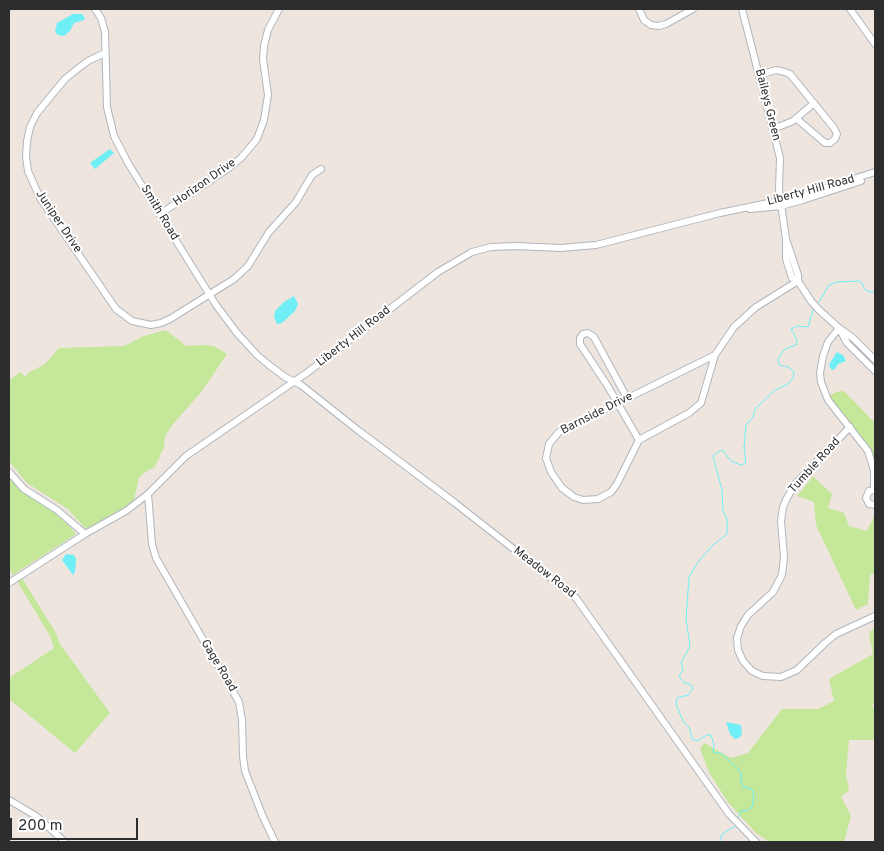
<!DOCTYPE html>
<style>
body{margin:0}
#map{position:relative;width:884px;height:851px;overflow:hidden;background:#efe5df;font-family:Overpass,sans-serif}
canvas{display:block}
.frame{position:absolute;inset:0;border:10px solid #2d2d2d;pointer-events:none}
.scale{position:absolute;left:10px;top:818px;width:128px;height:22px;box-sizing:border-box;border:2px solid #2d2d2d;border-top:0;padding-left:6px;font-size:15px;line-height:18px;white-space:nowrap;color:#2d2d2d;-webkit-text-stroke:4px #fff;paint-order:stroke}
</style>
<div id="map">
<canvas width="884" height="851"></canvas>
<div class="frame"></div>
<div class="scale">200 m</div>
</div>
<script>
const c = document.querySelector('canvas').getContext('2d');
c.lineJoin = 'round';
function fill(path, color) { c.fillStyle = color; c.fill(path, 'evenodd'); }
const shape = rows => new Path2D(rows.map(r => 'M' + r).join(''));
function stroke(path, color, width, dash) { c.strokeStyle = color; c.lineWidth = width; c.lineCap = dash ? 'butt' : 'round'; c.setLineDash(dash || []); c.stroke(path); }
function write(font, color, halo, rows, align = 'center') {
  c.font = font + ' Overpass,sans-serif'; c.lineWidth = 4; c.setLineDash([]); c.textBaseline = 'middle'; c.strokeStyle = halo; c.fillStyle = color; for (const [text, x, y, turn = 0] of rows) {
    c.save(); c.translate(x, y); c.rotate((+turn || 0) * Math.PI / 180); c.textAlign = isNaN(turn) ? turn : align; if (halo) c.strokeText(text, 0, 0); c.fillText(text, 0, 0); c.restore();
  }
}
fill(shape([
 [166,330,186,346,202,345,214,346,227,354,202,391,170,428,165,437,164,447,155,467,147,471,139,477,134,500,123,508,86,529,68,509,27,483,9,461,9,380,21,372,25,377,28,373,45,364,59,348,124,346,144,336],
 [841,391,845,392,875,423,875,463,864,440,829,396,836,392],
 [813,476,832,494,828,508,844,513,849,526,867,531,875,514,875,573,870,575,868,604,856,610,816,525,814,502,797,496],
 [9,478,28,496,61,517,76,534,13,575,9,568],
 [22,578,56,633,60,644,110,713,75,753,9,699,9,678,54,648,50,636,17,581],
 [875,627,875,703,872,705,875,711,875,740,849,740,846,774,849,790,841,797,851,816,844,842,769,842,755,832,727,801,709,772,700,749,704,743,731,758,748,753,782,709,818,709,834,701,829,679,873,654,869,633]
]), '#c5e79a');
fill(shape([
 [73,14,82,14,85,18,84,20,74,23,70,31,64,36,58,35,55,32,57,23],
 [110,149,114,153,95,169,90,163],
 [294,296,298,304,295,311,282,323,277,324,274,317,275,311,284,302],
 [837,352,843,355,846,361,838,364,835,369,832,370,829,366,830,363],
 [66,554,74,555,76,559,75,572,73,575,62,560],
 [726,722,741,725,742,734,739,738,735,739,730,734]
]), '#6feff5');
stroke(shape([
 [819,302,829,285,837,282,859,281,862,283,865,290,870,292,875,291],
 [737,820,741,811,748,810,752,807,754,798,753,791,750,788,743,787,741,781,741,773,736,767,722,754,713,752,714,745,711,735,707,735,697,741,692,739,690,729,683,721,676,704,677,698,688,695,693,689,691,685,683,682,679,676,683,670,681,663,690,646,686,619,689,577,698,562,713,545,727,534,727,519,723,511,722,490,713,456,721,450,723,451,731,461,741,465,746,463,744,448,746,425,753,417,755,409,775,390,788,384,793,378,794,372,792,370,788,367,779,365,778,358,785,349,796,345,797,340,791,329,798,326,808,327,813,310],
 [720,842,722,834,734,827,736,824]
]), '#6feff5', 1);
const minor = shape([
 [95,9,101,18,105,32,107,107,114,136,128,163,175,239,216,305,237,333,257,355,269,365,285,377,301,385,359,431,455,503,576,598,729,814,756,842],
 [639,9,644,20,651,25,659,26,666,24,693,9],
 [742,9,780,158,779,190,786,239,798,275,798,281],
 [850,9,875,44],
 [105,53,88,61,76,70,65,79,46,102,37,113,30,127,27,141,26,156,28,171,40,198,116,309,132,321,151,325,161,323,170,319,234,279,248,266,269,232,296,202,312,175,321,169],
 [759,75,776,70,785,72,790,74,834,128,837,134,835,139,830,143,825,143,797,119],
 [773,129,793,121,814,103],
 [750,209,781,206,803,200,861,181],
 [160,214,229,168,241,158,257,139,264,120,268,95,263,59,264,46,268,30,279,9],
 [786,240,786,259,792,278,798,281,811,301,818,309,839,328,853,338,875,360],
 [839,328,828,342,823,356,820,373,821,382,828,400,868,451,874,470,874,490],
 [839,328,847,343,875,371],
 [715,355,559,432,549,444,546,458,551,472,562,488,574,497,583,500,598,499,611,492,617,484,639,440,689,413,701,403,715,355,734,327,756,307,798,281],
 [627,398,594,337,588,333,583,334,580,338,580,344,607,385,639,440],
 [850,427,796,483,787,498,783,507,781,521,784,557,782,575,773,592,748,615,741,626,737,638,738,650,743,661,752,671,763,676,781,677,797,670,825,643,836,634,875,616],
 [9,472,24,489,57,510,85,534],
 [875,490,869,491,866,498,869,504,875,505],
 [148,494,152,544,156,558,239,702,242,720,243,756,245,771,263,817,275,842],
 [9,583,85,534,126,511,148,494,186,456,308,372,438,272,472,252,491,247,516,246,561,248,596,245,720,213,797,197,875,172],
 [9,800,36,816,65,842]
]);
stroke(minor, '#afb6bd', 8);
stroke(minor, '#fff', 6);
write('12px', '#2d2d2d', '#fff', [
 ["Baileys Green",767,105,76],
 ["Horizon Drive",205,183,-35],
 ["Liberty Hill Road",811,191,-15],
 ["Smith Road",159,213,59],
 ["Juniper Drive",58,222,56],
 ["Liberty Hill Road",354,337,-38],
 ["Barnside Drive",597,414,-27],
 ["Tumble Road",815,466,-48],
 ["Meadow Road",544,573,38],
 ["Gage Road",218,666,59]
]);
</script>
